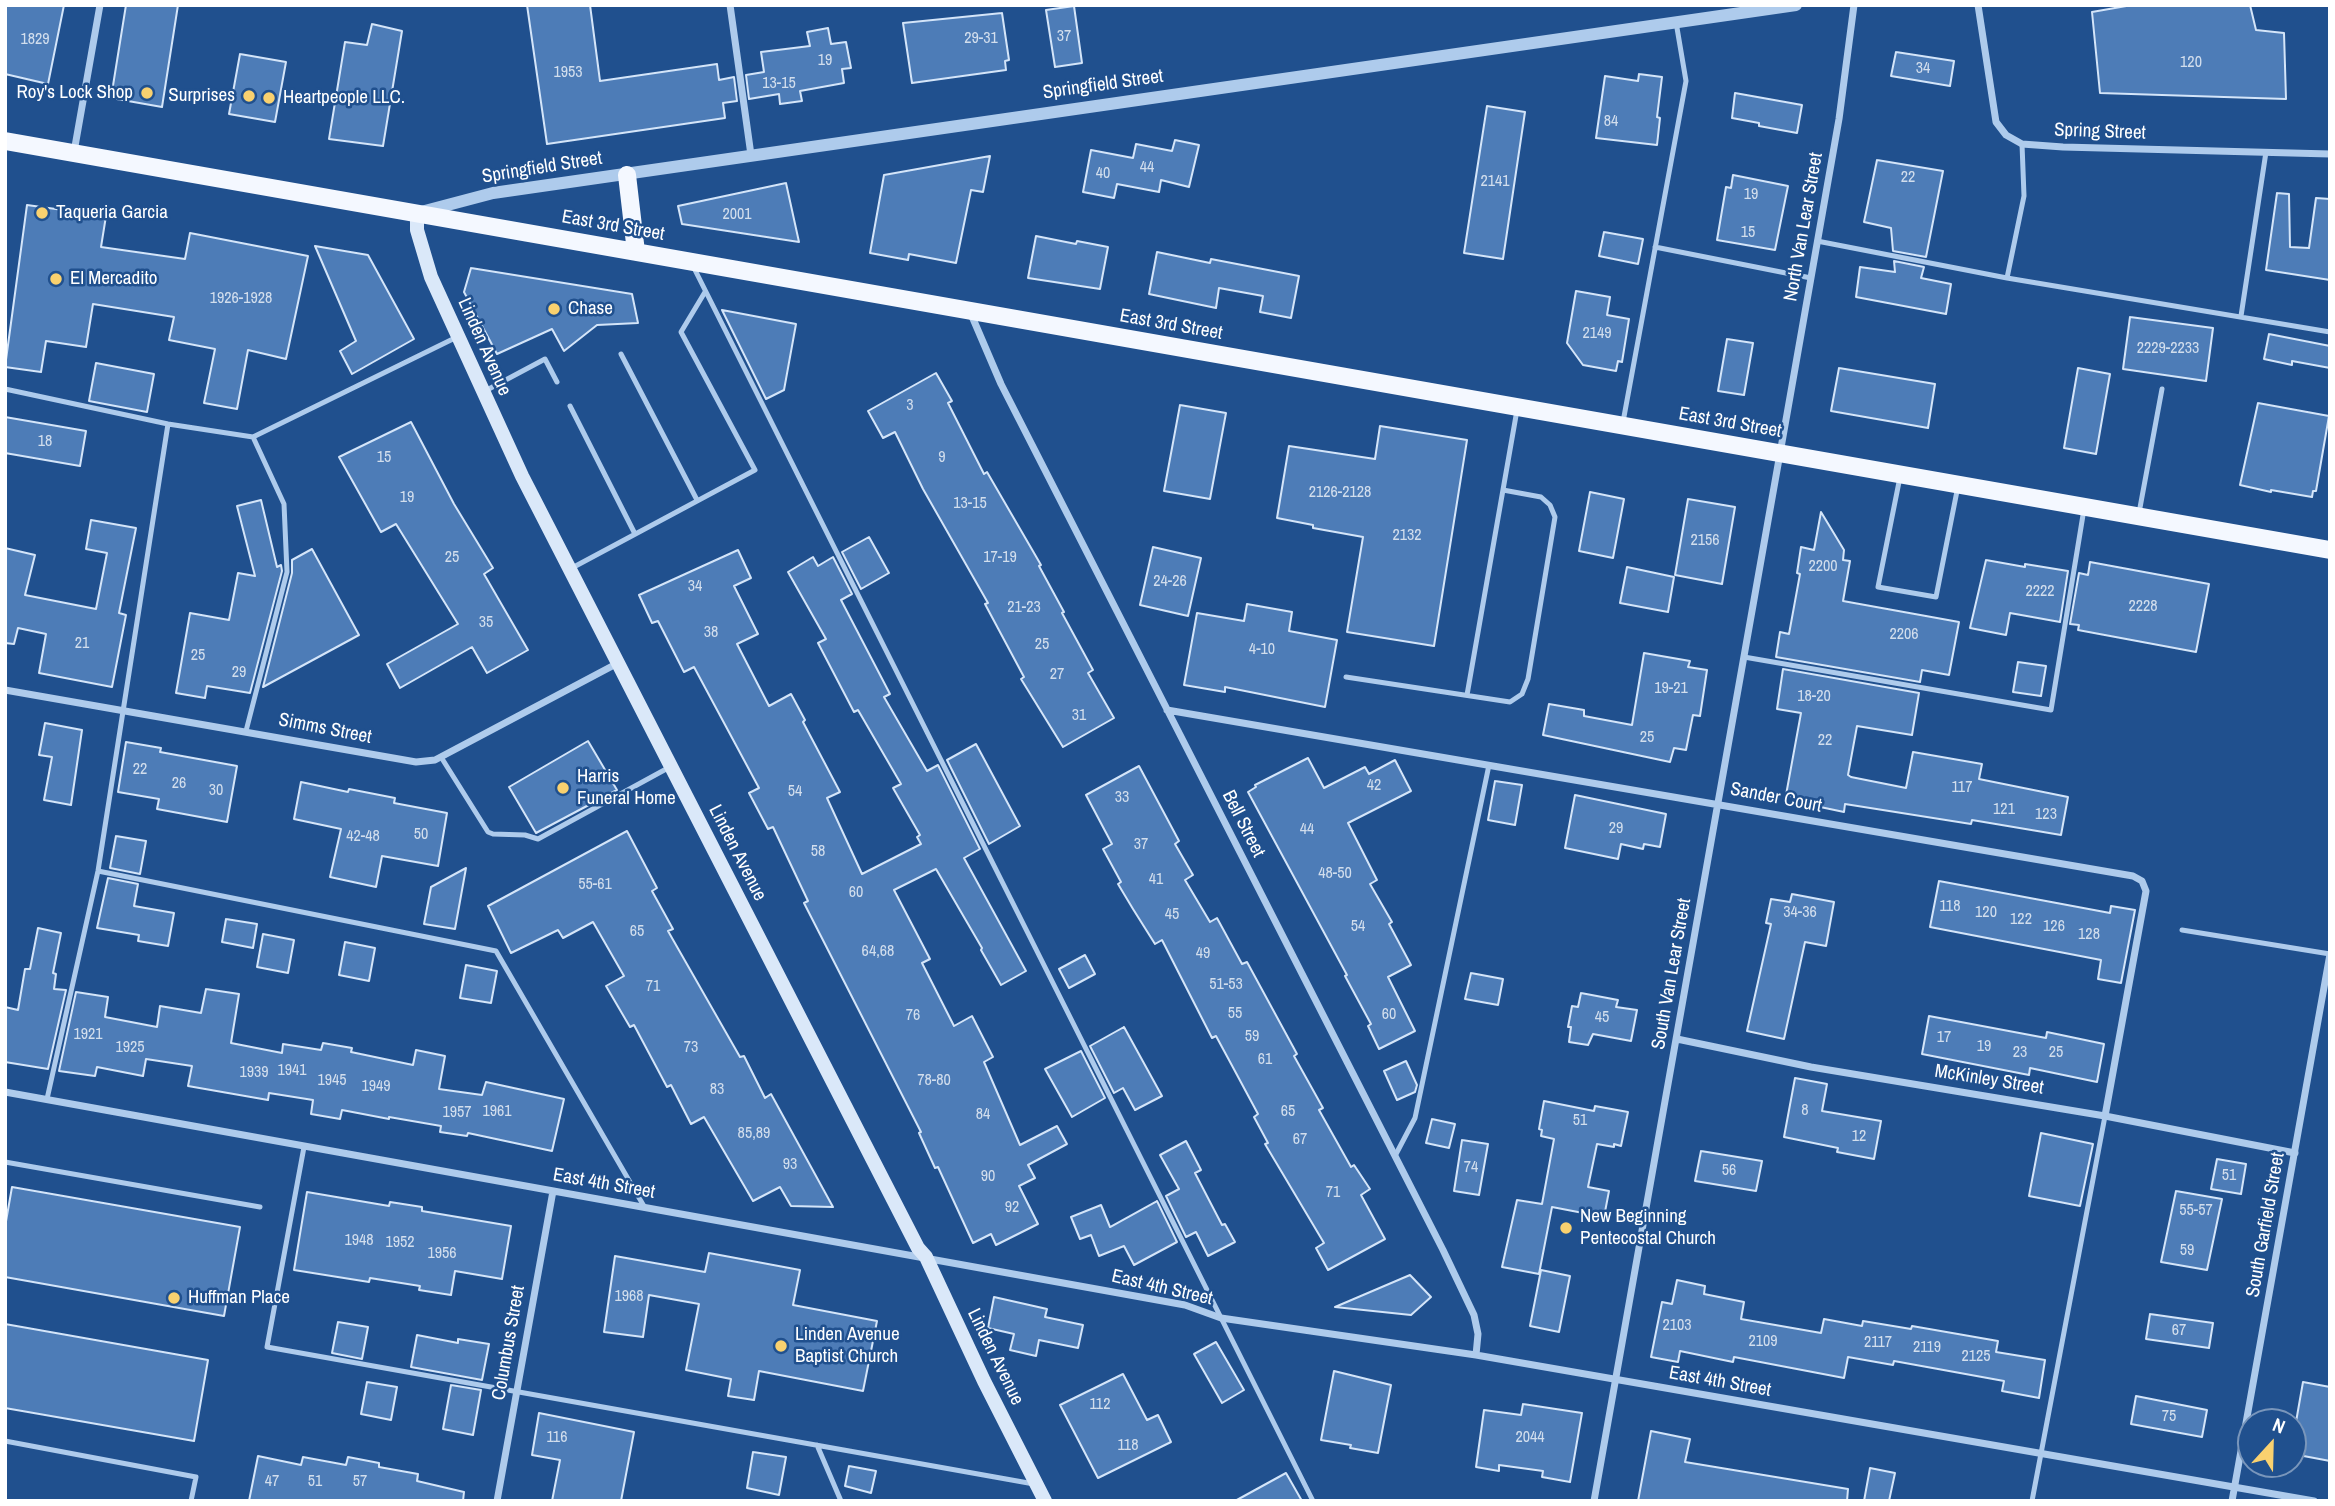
<!DOCTYPE html>
<style>
body{margin:0}
#map{position:relative;width:2335px;height:1506px;overflow:hidden;background:#20508e;font-family:"Archivo Narrow",sans-serif}
canvas{display:block}
.frame{position:absolute;inset:0;border:7px solid #fff;pointer-events:none}
.north{position:absolute;left:2237px;top:1408px;width:70px;height:70px;box-sizing:border-box;background:#20508e;border:2px solid #7996bb;border-radius:50%;rotate:22deg;font-size:19px;font-weight:700;line-height:28px;text-align:center;color:#fff}
.north::after{content:'';display:block;margin:auto;width:24px;height:32px;background:#f9d16f;clip-path:polygon(50% 0,100% 100%,50% 72%,0 100%)}
</style>
<div id="map">
<canvas width="2335" height="1506"></canvas>
<div class="frame"></div>
<div class="north">N</div>
</div>
<script>
const c = document.querySelector('canvas').getContext('2d');
c.lineJoin = 'round';
function fill(path, color) { c.fillStyle = color; c.fill(path, 'evenodd'); }
const shape = rows => new Path2D(rows.map(r => 'M' + r).join(''));
function stroke(path, color, width, dash) { c.strokeStyle = color; c.lineWidth = width; c.lineCap = dash ? 'butt' : 'round'; c.setLineDash(dash || []); c.stroke(path); }
function write(font, color, halo, rows, align = 'center') {
  c.font = font + ' "Archivo Narrow",sans-serif'; c.lineWidth = 5; c.setLineDash([]); c.textBaseline = 'middle'; c.strokeStyle = halo; c.fillStyle = color; for (const [text, x, y, turn = 0] of rows) {
    c.save(); c.translate(x, y); c.rotate((+turn || 0) * Math.PI / 180); c.textAlign = isNaN(turn) ? turn : align; if (halo) c.strokeText(text, 0, 0); c.fillText(text, 0, 0); c.restore();
  }
}
const building = shape([
 [5,5,64,5,48,84,5,74,5,5],
 [126,5,178,5,162,107,111,98,126,5],
 [527,5,590,5,600,81,717,64,719,80,734,77,737,101,723,103,725,118,547,144,527,5],
 [2132,5,2250,5,2256,30,2284,33,2286,99,2100,93,2092,12,2132,5],
 [1074,6,1082,63,1055,67,1046,10,1074,6],
 [1002,13,1009,60,1005,61,1006,70,912,83,903,23,1002,13],
 [372,24,402,31,383,146,329,139,345,42,367,45,372,24],
 [828,28,831,44,846,42,851,68,842,69,844,83,800,91,802,101,780,104,779,94,749,99,746,75,764,72,761,52,810,46,807,32,828,28],
 [1896,52,1954,61,1950,86,1891,76,1896,52],
 [240,54,286,62,275,122,229,114,240,54],
 [1639,74,1662,77,1657,117,1660,118,1657,145,1596,138,1605,76,1638,81,1639,74],
 [1735,93,1802,105,1797,133,1759,126,1759,123,1732,118,1735,93],
 [1487,106,1525,112,1503,259,1464,253,1487,106],
 [1175,140,1199,145,1189,187,1161,180,1159,192,1117,184,1114,198,1083,192,1091,150,1133,158,1136,144,1172,151,1175,140],
 [990,156,983,192,971,190,956,263,909,254,908,260,870,253,884,175,990,156],
 [1877,160,1943,171,1926,257,1893,251,1891,228,1864,222,1877,160],
 [1733,175,1788,186,1775,250,1717,240,1726,187,1731,188,1733,175],
 [786,183,799,242,682,224,678,206,786,183],
 [2277,193,2289,194,2290,247,2309,248,2316,198,2330,199,2330,280,2266,270,2277,193],
 [27,205,106,216,101,247,185,259,190,233,308,256,286,359,248,350,237,409,204,403,215,349,169,340,174,317,93,304,86,347,46,341,41,372,5,367,27,205],
 [1604,232,1643,239,1638,264,1599,256,1604,232],
 [1036,236,1076,244,1077,241,1108,247,1100,289,1028,278,1036,236],
 [315,246,368,255,414,339,352,374,340,351,356,341,315,246],
 [1157,252,1210,263,1211,259,1299,276,1291,318,1260,312,1263,296,1219,288,1216,308,1149,294,1157,252],
 [1894,261,1924,267,1921,278,1951,284,1946,314,1856,297,1860,267,1895,272,1894,261],
 [471,268,632,294,638,323,597,325,564,351,552,329,497,354,464,292,471,268],
 [1576,291,1610,297,1607,315,1629,319,1622,362,1618,361,1616,371,1583,365,1567,343,1576,291],
 [722,310,796,324,784,390,766,399,722,310],
 [2130,317,2213,328,2206,381,2123,369,2130,317],
 [2269,334,2330,346,2330,368,2292,361,2292,365,2264,359,2269,334],
 [1727,339,1753,343,1744,395,1718,391,1727,339],
 [96,363,154,374,147,412,89,401,96,363],
 [1839,368,1935,384,1928,428,1831,411,1839,368],
 [2078,368,2110,374,2096,454,2064,448,2078,368],
 [936,373,952,401,948,403,984,474,987,472,1041,565,1039,566,1064,612,1062,613,1093,670,1088,673,1114,718,1063,747,1021,679,1024,677,985,604,988,603,923,489,895,432,883,438,868,411,936,373],
 [2258,403,2329,416,2316,491,2313,491,2312,497,2271,490,2271,492,2240,485,2258,403],
 [1180,405,1226,413,1210,499,1164,491,1180,405],
 [5,417,86,431,80,466,5,453,5,417],
 [411,422,454,504,493,568,484,574,528,650,487,673,472,647,400,688,387,664,458,624,396,524,381,532,339,457,411,422],
 [1380,426,1467,440,1434,646,1347,632,1363,537,1313,528,1313,525,1277,518,1289,446,1375,459,1380,426],
 [1590,492,1624,499,1613,558,1579,551,1590,492],
 [1688,499,1735,507,1722,584,1675,575,1688,499],
 [261,500,277,567,281,565,282,571,250,693,207,686,205,698,176,693,190,613,229,620,238,573,255,576,237,506,261,500],
 [1821,512,1844,550,1843,560,1850,561,1843,601,1959,622,1949,675,1922,670,1920,682,1776,657,1780,632,1789,634,1800,574,1797,573,1801,547,1814,550,1821,512],
 [91,520,136,528,119,613,126,615,112,687,39,673,46,634,18,628,14,644,5,643,5,548,35,555,25,595,96,609,107,553,86,549,91,520],
 [869,537,889,573,861,589,842,552,869,537],
 [1153,547,1201,558,1188,616,1140,605,1153,547],
 [312,549,359,635,263,687,292,573,292,560,312,549],
 [738,550,751,578,734,586,758,634,737,644,769,706,791,694,805,720,803,722,840,792,827,798,862,874,921,844,917,837,920,835,893,788,901,784,858,710,854,712,818,643,826,639,788,572,813,557,818,566,833,557,852,594,841,600,890,694,884,697,927,771,938,765,980,849,964,858,1026,971,1001,985,981,950,982,948,936,869,894,890,930,959,922,963,954,1026,972,1016,993,1057,984,1062,1020,1145,1057,1126,1067,1144,1028,1165,1035,1178,1019,1186,1038,1224,996,1245,991,1234,973,1243,938,1167,935,1168,919,1133,921,1132,804,903,808,901,773,827,768,829,749,793,759,788,694,667,684,672,658,621,652,623,639,595,738,550],
 [1986,560,2025,567,2025,564,2068,571,2060,622,2010,613,2006,635,1970,628,1986,560],
 [2090,562,2209,584,2196,652,2078,630,2079,625,2070,624,2079,573,2088,575,2090,562],
 [1627,567,1674,577,1668,612,1620,603,1627,567],
 [1247,604,1292,612,1289,631,1337,640,1325,707,1225,687,1225,692,1184,685,1197,613,1244,621,1247,604],
 [1644,653,1690,661,1688,667,1707,670,1700,716,1693,715,1686,750,1674,748,1670,762,1543,735,1549,704,1584,710,1584,716,1632,725,1644,653],
 [2018,662,2046,666,2041,696,2013,692,2018,662],
 [1783,669,1919,693,1912,735,1857,726,1848,775,1851,777,1906,788,1913,752,1982,764,1979,779,2068,797,2061,835,1972,820,1971,824,1845,804,1844,812,1806,804,1807,800,1786,795,1801,713,1777,709,1783,669],
 [45,723,82,730,71,805,44,800,52,757,39,755,45,723],
 [588,741,617,790,536,833,509,787,588,741],
 [126,742,161,748,160,752,237,766,227,822,157,809,159,799,118,792,126,742],
 [976,744,1020,826,989,844,947,760,976,744],
 [1308,758,1324,788,1365,767,1369,774,1395,760,1411,791,1348,823,1377,880,1370,884,1392,922,1389,924,1411,965,1388,977,1415,1031,1379,1049,1368,1026,1371,1024,1345,976,1347,975,1248,792,1256,787,1255,785,1308,758],
 [1139,766,1179,841,1175,844,1193,875,1185,880,1210,922,1217,918,1242,964,1247,962,1297,1054,1294,1056,1323,1108,1319,1110,1351,1167,1354,1165,1370,1189,1361,1195,1385,1239,1328,1270,1316,1248,1324,1243,1265,1144,1268,1143,1254,1117,1258,1114,1229,1060,1216,1036,1212,1038,1162,940,1155,944,1133,909,1118,884,1121,882,1103,849,1112,844,1086,795,1139,766],
 [1495,781,1522,785,1515,825,1488,820,1495,781],
 [301,782,348,792,349,789,395,798,394,803,447,813,438,866,382,856,376,887,330,877,341,829,294,819,301,782],
 [1575,795,1666,814,1660,847,1644,844,1643,849,1621,844,1618,859,1565,848,1575,795],
 [627,831,657,888,652,891,673,929,668,931,740,1057,744,1056,765,1098,771,1094,833,1207,791,1206,780,1187,753,1201,704,1117,691,1124,671,1085,667,1087,634,1025,630,1027,606,986,624,976,593,922,563,938,558,930,511,953,488,906,627,831],
 [116,836,146,841,140,874,110,868,116,836],
 [466,868,455,929,424,924,431,887,466,868],
 [108,878,138,884,134,906,174,913,168,946,138,941,139,935,97,928,108,878],
 [1939,881,2110,913,2111,906,2135,910,2121,983,2098,979,2101,960,1930,927,1939,881],
 [1792,894,1834,902,1826,946,1805,942,1784,1039,1747,1031,1771,924,1766,923,1771,899,1790,902,1792,894],
 [226,919,257,924,253,948,222,942,226,919],
 [38,928,61,933,53,973,56,974,54,989,66,990,48,1069,5,1062,5,1007,18,1010,25,969,30,969,38,928],
 [263,934,294,940,288,973,257,967,263,934],
 [345,942,375,948,369,981,339,975,345,942],
 [1085,955,1095,974,1069,988,1059,969,1085,955],
 [466,965,497,971,491,1003,460,998,466,965],
 [1471,973,1503,979,1498,1005,1465,999,1471,973],
 [206,989,239,994,231,1043,282,1053,283,1044,321,1050,323,1043,352,1048,351,1052,413,1065,416,1050,445,1056,439,1089,482,1095,486,1082,564,1099,552,1151,468,1133,467,1136,440,1132,441,1126,389,1117,389,1119,342,1110,340,1119,311,1114,313,1100,269,1093,268,1100,188,1086,192,1066,146,1059,143,1076,97,1067,95,1076,59,1071,76,992,108,997,105,1017,157,1027,160,1006,201,1013,206,989],
 [1581,993,1618,1000,1616,1007,1637,1010,1631,1041,1593,1034,1588,1045,1569,1042,1571,1027,1568,1027,1572,1006,1578,1007,1581,993],
 [1929,1016,2046,1038,2047,1032,2104,1044,2097,1082,2030,1068,2029,1075,1922,1054,1929,1016],
 [1124,1027,1162,1096,1135,1110,1123,1088,1114,1093,1090,1046,1124,1027],
 [1081,1051,1105,1098,1072,1117,1045,1069,1081,1051],
 [1406,1061,1417,1085,1415,1092,1397,1100,1384,1071,1406,1061],
 [1795,1078,1827,1084,1822,1111,1881,1121,1874,1159,1837,1152,1838,1148,1784,1137,1795,1078],
 [1544,1101,1594,1111,1595,1106,1628,1112,1621,1146,1614,1144,1614,1147,1597,1144,1588,1187,1609,1191,1604,1217,1552,1207,1539,1274,1502,1267,1517,1200,1542,1204,1554,1139,1541,1136,1542,1130,1539,1129,1544,1101],
 [1432,1119,1455,1124,1449,1148,1426,1143,1432,1119],
 [2041,1133,2093,1144,2080,1206,2029,1196,2041,1133],
 [1462,1140,1488,1144,1479,1195,1454,1191,1462,1140],
 [1186,1141,1201,1170,1195,1173,1222,1225,1225,1224,1235,1242,1208,1256,1196,1232,1186,1237,1166,1196,1179,1189,1160,1155,1186,1141],
 [1701,1151,1762,1161,1756,1191,1695,1181,1701,1151],
 [2217,1159,2246,1164,2241,1194,2211,1189,2217,1159],
 [12,1187,240,1227,224,1316,5,1277,5,1227,12,1187],
 [2176,1191,2222,1199,2207,1270,2161,1262,2176,1191],
 [307,1192,389,1206,390,1202,422,1207,422,1211,511,1226,502,1279,455,1271,451,1295,419,1290,420,1286,370,1278,369,1282,294,1270,307,1192],
 [1157,1201,1177,1242,1134,1265,1124,1246,1099,1256,1091,1235,1080,1239,1071,1217,1101,1205,1110,1227,1157,1201],
 [709,1253,800,1270,793,1305,877,1321,863,1391,759,1371,754,1400,728,1396,731,1379,686,1370,699,1304,649,1295,643,1337,604,1332,615,1256,705,1272,709,1253],
 [1541,1270,1570,1276,1559,1332,1530,1326,1541,1270],
 [1410,1275,1431,1297,1411,1315,1335,1307,1410,1275],
 [1677,1280,1705,1286,1704,1294,1744,1302,1741,1319,1821,1333,1824,1319,1862,1326,1863,1321,1911,1329,1912,1326,1998,1341,1996,1352,2045,1360,2039,1398,2002,1391,2004,1381,1894,1361,1893,1365,1848,1357,1844,1378,1734,1357,1733,1362,1680,1351,1678,1362,1651,1357,1662,1302,1672,1304,1677,1280],
 [994,1297,1047,1309,1045,1317,1083,1325,1078,1348,1039,1340,1036,1356,1010,1350,1014,1334,988,1328,994,1297],
 [2150,1314,2213,1323,2209,1348,2146,1339,2150,1314],
 [338,1322,368,1327,362,1359,332,1353,338,1322],
 [5,1324,208,1360,194,1441,5,1408,5,1324],
 [417,1335,458,1343,458,1339,489,1344,482,1380,411,1367,417,1335],
 [1216,1342,1244,1390,1222,1403,1194,1354,1216,1342],
 [1334,1371,1391,1385,1378,1453,1350,1448,1351,1445,1321,1440,1334,1371],
 [1123,1374,1147,1420,1158,1415,1171,1442,1098,1478,1060,1405,1123,1374],
 [367,1382,397,1387,391,1420,361,1414,367,1382],
 [2303,1382,2330,1387,2330,1461,2293,1454,2293,1439,2303,1382],
 [451,1385,481,1390,473,1435,443,1429,451,1385],
 [2136,1396,2207,1410,2202,1437,2131,1424,2136,1396],
 [1523,1404,1582,1413,1570,1482,1542,1477,1543,1471,1499,1465,1499,1471,1476,1467,1484,1410,1521,1415,1523,1404],
 [539,1413,634,1432,621,1501,552,1501,560,1460,532,1455,539,1413],
 [1651,1431,1690,1439,1685,1462,1848,1489,1847,1501,1638,1501,1651,1431],
 [753,1452,786,1457,779,1495,747,1488,753,1452],
 [258,1456,301,1465,303,1457,346,1465,348,1457,379,1463,379,1467,418,1474,417,1481,464,1492,463,1501,249,1501,258,1456],
 [849,1466,876,1471,871,1493,845,1486,849,1466],
 [1870,1468,1895,1473,1889,1501,1864,1501,1870,1468],
 [1286,1473,1302,1501,1235,1501,1286,1473]
]);
fill(building, '#4d7cb7');
stroke(building, '#d4e5f9', 2);
stroke(shape([
 [1817,241,2007,278,2330,332],
 [1655,247,1811,278],
 [694,268,1313,1501],
 [2007,278,2024,196,2022,144],
 [2241,316,2266,152],
 [621,354,697,500],
 [5,389,168,424,253,437,457,337],
 [485,391,545,359,557,382],
 [570,406,635,534],
 [1623,422,1686,81,1676,22],
 [1900,477,1878,587,1936,597,1958,486],
 [2139,513,2162,389],
 [570,569,755,470,681,332,705,292],
 [1744,657,2051,710,2084,509],
 [1346,677,1510,702,1522,694,1528,679,1555,517,1550,505,1541,497,1503,490],
 [1467,695,1517,410],
 [246,731,287,572,284,504,253,437],
 [441,757,488,832,493,834,525,835,538,839,668,768],
 [98,871,496,951,645,1208],
 [2182,930,2330,954],
 [47,1099,98,871,168,424],
 [304,1147,267,1347,1034,1484],
 [1395,1156,1415,1118,1489,765],
 [5,1162,260,1207],
 [5,1441,196,1477,191,1501],
 [817,1445,841,1501],
 [2032,1501,2105,1116]
]), '#aecbec', 5);
stroke(shape([
 [730,5,751,155],
 [1978,5,1996,122,2006,135,2022,144,2063,147,2330,154],
 [74,152,100,5],
 [971,314,1001,384,1443,1250,1474,1315,1478,1334,1476,1355],
 [5,690,416,762,435,760,618,663],
 [1167,710,2133,876,2142,881,2146,891,2105,1116],
 [1677,1039,1811,1067,2105,1116,2295,1153],
 [5,1092,1185,1305,1221,1318,1476,1355,2314,1501],
 [497,1501,553,1191],
 [1594,1501,1787,414,1839,119,1854,5],
 [2232,1501,2330,954]
]), '#aecbec', 7);
stroke(shape([
 [421,212,493,193,1796,5]
]), '#aecbec', 12);
stroke(shape([
 [417,213,417,230,431,277,522,476,918,1248,926,1257,984,1381,1045,1501]
]), '#dae8f9', 14);
stroke(shape([
 [5,141,2330,550],
 [627,175,636,252]
]), '#f4f8ff', 18);
for (const [x, y, r, color] of [
 [147,93,7,"#f9d16f"],
 [249,96,7,"#f9d16f"],
 [269,98,7,"#f9d16f"],
 [42,213,7,"#f9d16f"],
 [56,279,7,"#f9d16f"],
 [554,309,7,"#f9d16f"],
 [563,788,7,"#f9d16f"],
 [1566,1228,7,"#f9d16f"],
 [174,1298,7,"#f9d16f"],
 [781,1346,7,"#f9d16f"]
]) { const dot = new Path2D(); dot.arc(x, y, r, 0, 2 * Math.PI); c.fillStyle = color; c.fill(dot); stroke(dot, '#20508e', 2.5); }
write('16px', '#d2deed', null, [
 ["37",1064,37],
 ["29-31",981,39],
 ["1829",35,40],
 ["19",825,61],
 ["120",2191,63],
 ["34",1923,69],
 ["1953",568,73],
 ["13-15",779,84],
 ["84",1611,122],
 ["44",1147,168],
 ["40",1103,174],
 ["22",1908,178],
 ["2141",1495,182],
 ["19",1751,195],
 ["2001",737,215],
 ["15",1748,233],
 ["1926-1928",241,299],
 ["2149",1597,334],
 ["2229-2233",2168,349],
 ["3",910,406],
 ["18",45,442],
 ["15",384,458],
 ["9",942,458],
 ["2126-2128",1340,493],
 ["19",407,498],
 ["13-15",970,504],
 ["2132",1407,536],
 ["2156",1705,541],
 ["25",452,558],
 ["17-19",1000,558],
 ["2200",1823,567],
 ["24-26",1170,582],
 ["34",695,587],
 ["2222",2040,592],
 ["2228",2143,607],
 ["21-23",1024,608],
 ["35",486,623],
 ["38",711,633],
 ["2206",1904,635],
 ["21",82,644],
 ["25",1042,645],
 ["4-10",1262,650],
 ["25",198,656],
 ["29",239,673],
 ["27",1057,675],
 ["19-21",1671,689],
 ["18-20",1814,697],
 ["31",1079,716],
 ["25",1647,738],
 ["22",1825,741],
 ["22",140,770],
 ["26",179,784],
 ["42",1374,786],
 ["117",1962,788],
 ["30",216,791],
 ["54",795,792],
 ["33",1122,798],
 ["121",2004,810],
 ["123",2046,815],
 ["29",1616,829],
 ["44",1307,830],
 ["50",421,835],
 ["42-48",363,837],
 ["37",1141,845],
 ["58",818,852],
 ["48-50",1335,874],
 ["41",1156,880],
 ["55-61",595,885],
 ["60",856,893],
 ["118",1950,907],
 ["34-36",1800,913],
 ["120",1986,913],
 ["45",1172,915],
 ["122",2021,920],
 ["54",1358,927],
 ["126",2054,927],
 ["65",637,932],
 ["128",2089,935],
 ["64,68",878,952],
 ["49",1203,954],
 ["51-53",1226,985],
 ["71",653,987],
 ["55",1235,1014],
 ["60",1389,1015],
 ["76",913,1016],
 ["45",1602,1018],
 ["1921",88,1035],
 ["59",1252,1037],
 ["17",1944,1038],
 ["19",1984,1047],
 ["1925",130,1048],
 ["73",691,1048],
 ["23",2020,1053],
 ["25",2056,1053],
 ["61",1265,1060],
 ["1941",292,1071],
 ["1939",254,1073],
 ["1945",332,1081],
 ["78-80",934,1081],
 ["1949",376,1087],
 ["83",717,1090],
 ["8",1805,1111],
 ["1961",497,1112],
 ["65",1288,1112],
 ["1957",457,1113],
 ["84",983,1115],
 ["51",1580,1121],
 ["85,89",754,1134],
 ["12",1859,1137],
 ["67",1300,1140],
 ["93",790,1165],
 ["74",1471,1168],
 ["56",1729,1171],
 ["51",2229,1176],
 ["90",988,1177],
 ["71",1333,1193],
 ["92",1012,1208],
 ["55-57",2196,1211],
 ["1948",359,1241],
 ["1952",400,1243],
 ["59",2187,1251],
 ["1956",442,1254],
 ["1968",629,1297],
 ["2103",1677,1326],
 ["67",2179,1331],
 ["2109",1763,1342],
 ["2117",1878,1343],
 ["2119",1927,1348],
 ["2125",1976,1357],
 ["112",1100,1405],
 ["75",2169,1417],
 ["116",557,1438],
 ["2044",1530,1438],
 ["118",1128,1446],
 ["47",272,1482],
 ["51",315,1482],
 ["57",360,1482]
]);
write('19px', '#fff', '#20508e', [
 ["Springfield Street",1103,85,-8],
 ["Spring Street",2100,132,2],
 ["Springfield Street",542,168,-9],
 ["East 3rd Street",613,226,10],
 ["North Van Lear Street",1804,227,-80],
 ["East 3rd Street",1171,325,10],
 ["Linden Avenue",484,347,66],
 ["East 3rd Street",1730,423,10],
 ["Simms Street",325,729,11],
 ["Sander Court",1776,798,11],
 ["Bell Street",1243,824,63],
 ["Linden Avenue",737,853,63],
 ["South Van Lear Street",1672,974,-80],
 ["McKinley Street",1989,1080,9],
 ["East 4th Street",604,1184,10],
 ["South Garfield Street",2266,1225,-80],
 ["East 4th Street",1162,1288,13],
 ["Columbus Street",509,1343,-80],
 ["Linden Avenue",995,1357,64],
 ["East 4th Street",1720,1382,10]
]);
write('19px', '#fff', '#20508e', [
 ["Roy's Lock Shop",133,93,"right"],
 ["Surprises",235,96,"right"],
 ["Heartpeople LLC.",283,98],
 ["Taqueria Garcia",56,213],
 ["El Mercadito",70,279],
 ["Chase",568,309],
 ["Harris",577,777],
 ["Funeral Home",577,799],
 ["New Beginning",1580,1217],
 ["Pentecostal Church",1580,1239],
 ["Huffman Place",188,1298],
 ["Linden Avenue",795,1335],
 ["Baptist Church",795,1357]
], 'left');
</script>
